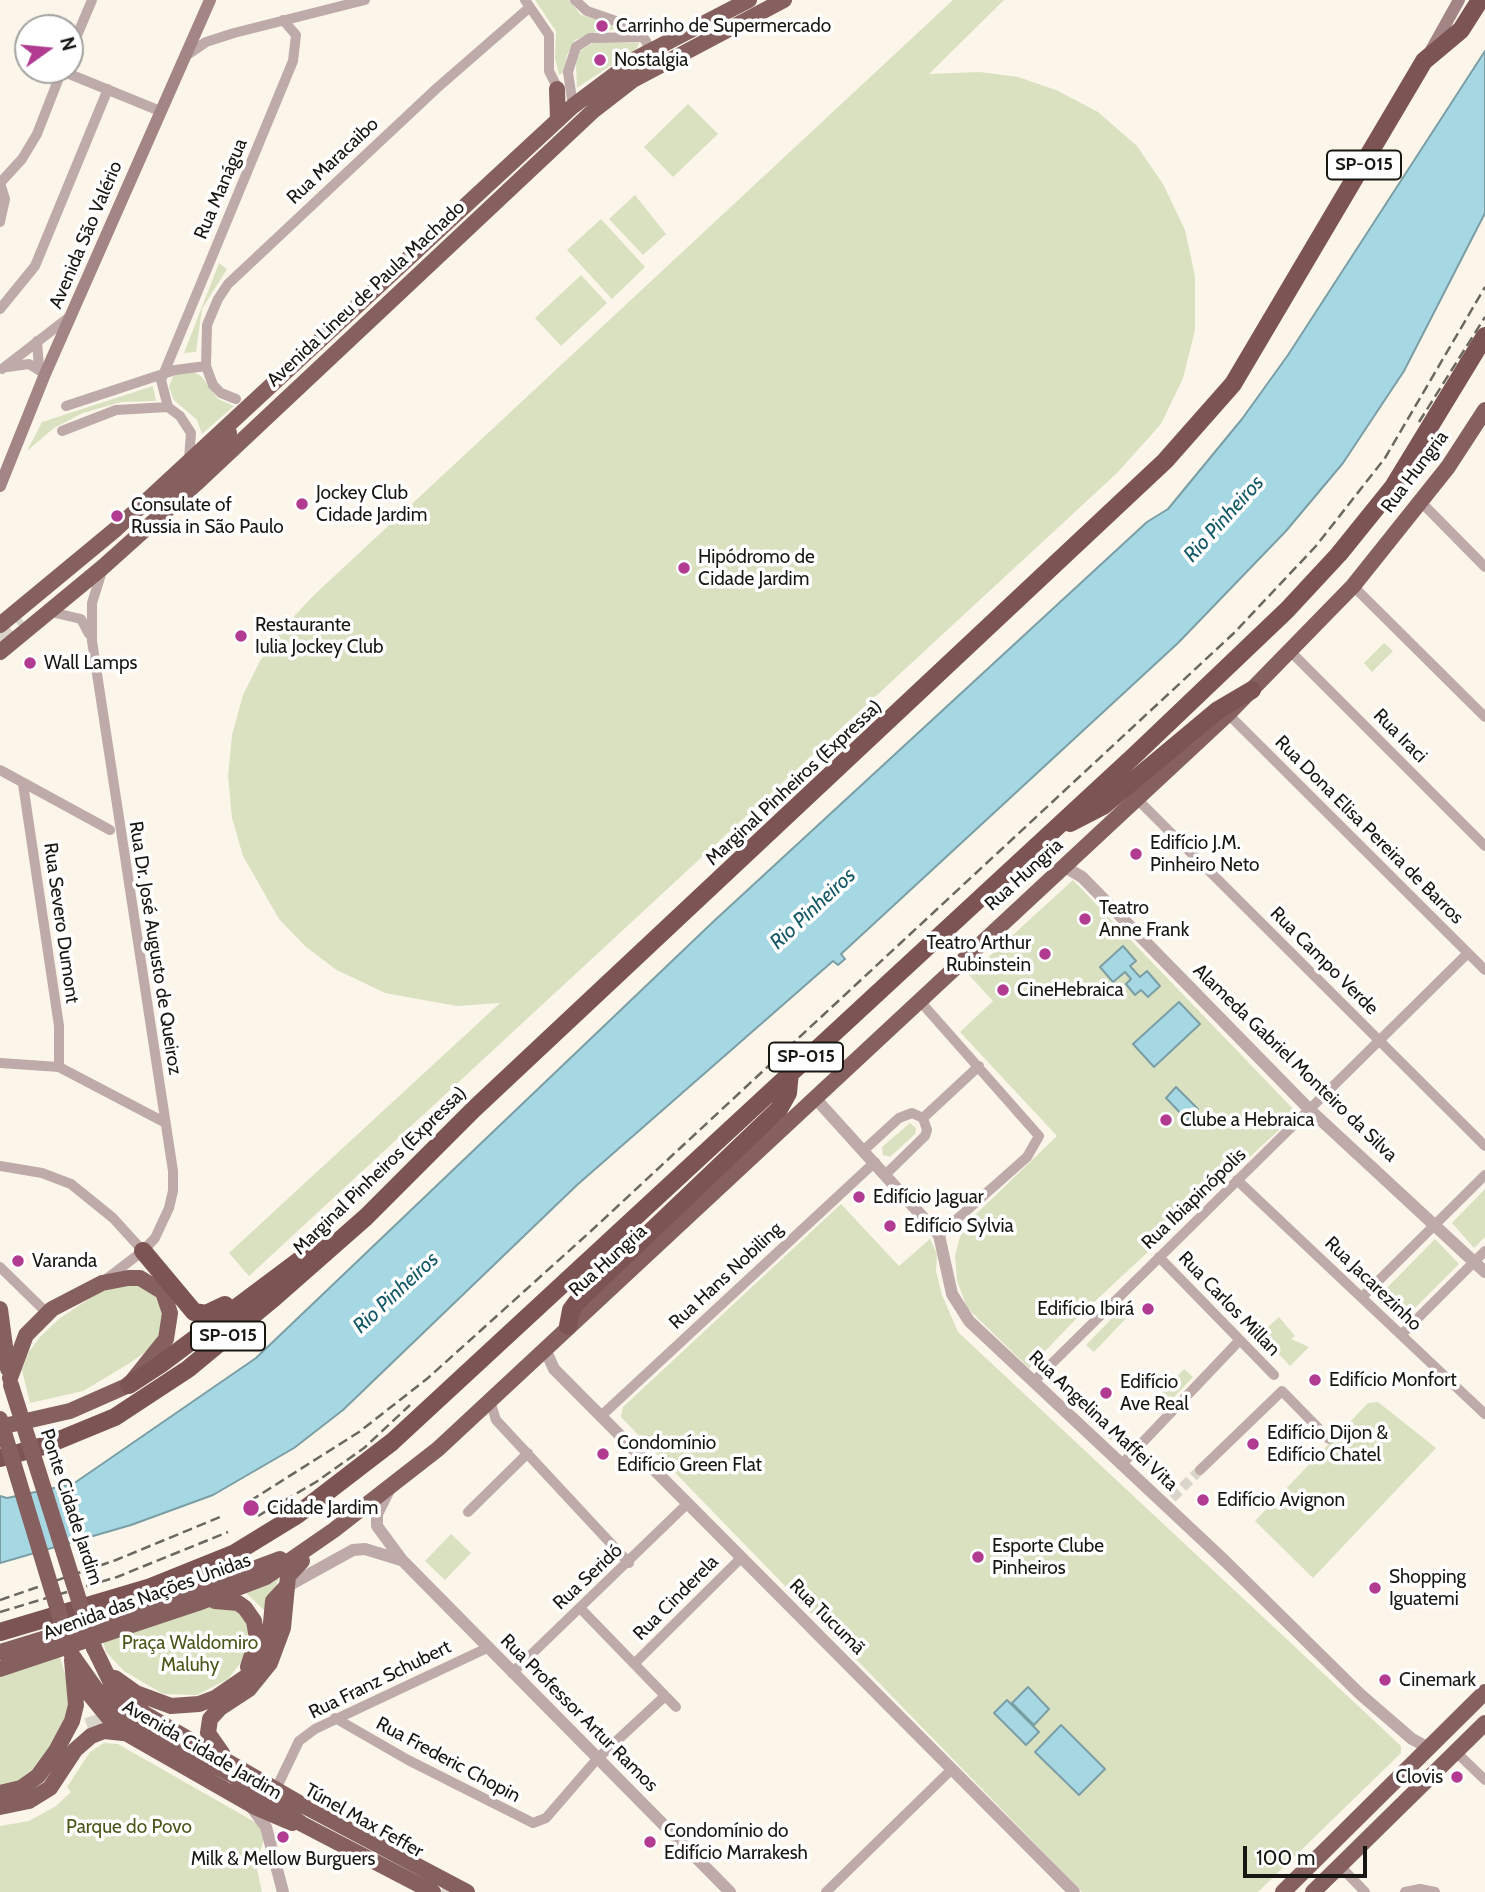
<!DOCTYPE html>
<meta charset="utf-8">
<style>
body{margin:0}
#map{position:relative;width:1485px;height:1892px;overflow:hidden;background:#fcf6ea;font-family:Cabin,sans-serif}
canvas{display:block}
.north{position:absolute;left:14px;top:14px;width:70px;height:70px;box-sizing:border-box;background:#fff;border:2px solid #a3a2a0;border-radius:50%;rotate:75deg;font-size:19px;font-weight:700;line-height:28px;text-align:center;color:#181712}
.north::after{content:'';display:block;margin:auto;width:24px;height:32px;background:#b13b91;clip-path:polygon(50% 0,100% 100%,50% 72%,0 100%)}
.scale{position:absolute;left:1243px;top:1846px;width:124px;height:32px;box-sizing:border-box;border:4px solid #181712;border-top:0;padding-left:9px;font-size:21px;line-height:24px;white-space:nowrap;color:#181712;-webkit-text-stroke:5px #fff;paint-order:stroke}
</style>
<div id="map">
<canvas width="1485" height="1892"></canvas>
<div class="north">N</div>
<div class="scale">100 m</div>
</div>
<script>
const c = document.querySelector('canvas').getContext('2d');
c.lineJoin = 'round';
function fill(path, color) { c.fillStyle = color; c.fill(path, 'evenodd'); }
const shape = rows => new Path2D(rows.map(r => 'M' + r).join(''));
function stroke(path, color, width, dash) { c.strokeStyle = color; c.lineWidth = width; c.lineCap = dash ? 'butt' : 'round'; c.setLineDash(dash || []); c.stroke(path); }
function write(font, color, halo, rows, align = 'center') {
  c.font = font + ' Cabin,sans-serif'; c.lineWidth = 7; c.setLineDash([]); c.textBaseline = 'middle'; c.strokeStyle = halo; c.fillStyle = color; for (const [text, x, y, turn = 0] of rows) {
    c.save(); c.translate(x, y); c.rotate((+turn || 0) * Math.PI / 180); c.textAlign = isNaN(turn) ? turn : align; if (halo) c.strokeText(text, 0, 0); c.fillText(text, 0, 0); c.restore();
  }
}
fill(shape([
 [535,0,569,0,581,15,626,28,596,32,575,40,567,55,565,72,559,75,555,58,556,31],
 [953,0,1004,0,929,74,980,72,1018,77,1056,90,1098,112,1137,146,1163,184,1185,230,1195,276,1195,330,1183,378,1161,424,1117,473,249,1276,229,1253,500,1003,457,1006,385,993,335,969,305,946,279,919,243,856,232,818,228,776,232,735,243,695,260,661,284,627,313,596],
 [596,41,639,43,637,48,577,88,576,64,580,51],
 [688,104,718,134,673,177,644,147],
 [635,195,666,234,643,255,609,219],
 [601,219,645,267,612,299,567,250],
 [219,263,227,269,202,309,196,352,184,353],
 [581,275,607,303,561,346,535,318],
 [191,370,202,377,218,399,234,406,202,434,197,420,174,400,169,387,173,376],
 [153,386,156,401,121,402,83,413,54,428,27,451,42,422],
 [1384,643,1393,651,1372,672,1364,663],
 [1073,880,1297,1113,1076,1319,1029,1368,967,1308,957,1280,955,1256,960,1237,971,1219,1057,1136,960,1032,993,1001,969,975],
 [910,1123,916,1128,915,1134,890,1157,883,1155,882,1147],
 [1485,1189,1485,1237,1474,1248,1452,1223],
 [841,1204,899,1266,930,1239,937,1254,936,1271,942,1295,958,1332,1401,1746,1401,1753,1258,1892,1082,1892,621,1417,623,1407],
 [1435,1239,1459,1264,1401,1322,1377,1298],
 [131,1281,159,1296,165,1329,155,1345,130,1363,83,1391,30,1403,22,1370,28,1353,40,1337,60,1318,106,1288],
 [1124,1306,1131,1313,1094,1352,1086,1345],
 [1279,1317,1295,1336,1291,1339,1309,1347,1290,1366,1260,1334],
 [1184,1369,1193,1377,1158,1414,1150,1406],
 [1071,1387,1112,1425,1107,1429,1114,1436,1111,1440,1063,1395],
 [1378,1402,1436,1448,1313,1578,1255,1521,1368,1403],
 [451,1534,471,1553,445,1580,425,1561],
 [282,1570,266,1612,243,1590],
 [215,1604,236,1607,250,1624,246,1656,228,1679,197,1695,163,1694,124,1671,106,1652,103,1642],
 [59,1654,68,1684,69,1699,65,1719,42,1763,23,1780,0,1787,0,1675],
 [104,1743,118,1744,260,1825,264,1839,256,1864,262,1892,0,1892,0,1826,29,1821,56,1806,71,1792,67,1787,90,1752]
]), '#d9e1c1');
const water = shape([
 [1485,51,1485,213,1404,371,1343,463,1286,531,1178,643,841,954,845,959,838,965,833,961,577,1185,343,1410,294,1448,213,1495,131,1525,0,1563,0,1496,7,1498,73,1484,256,1358,714,921,1147,522,1168,509,1242,419,1288,355,1485,51],
 [1123,946,1136,961,1130,966,1140,977,1147,971,1160,986,1148,997,1141,990,1135,995,1126,984,1131,979,1125,972,1113,982,1100,967,1123,946],
 [1179,1002,1200,1024,1154,1067,1133,1044,1179,1002],
 [1176,1087,1198,1109,1187,1120,1166,1098,1176,1087],
 [1028,1687,1049,1709,1034,1725,1012,1703,1028,1687],
 [1007,1700,1039,1732,1026,1745,994,1713,1007,1700],
 [1061,1725,1105,1769,1079,1795,1035,1752,1061,1725]
]);
fill(water, '#a6d8e4');
stroke(water, '#7b9ea5', 2);
stroke(shape([
 [1172,1498,1200,1470]
]), '#dad5ca', 10, [10, 5]);
stroke(shape([
 [0,641,24,622],
 [87,1726,101,1721,122,1724],
 [421,1877,449,1892]
]), '#dad5ca', 16, [16, 8]);
stroke(shape([
 [525,0,549,35,549,71,560,93],
 [575,0,587,11,633,27,646,41,650,52],
 [70,52,92,0],
 [187,55,206,42,234,33,365,0],
 [62,71,160,111],
 [573,106,568,72,576,47,590,38,643,37],
 [0,222,5,199,0,183,22,159,37,134,62,70],
 [0,309,35,266,108,89],
 [37,341,39,368],
 [7,367,29,364,45,374],
 [2,369,68,318],
 [236,399,221,393,213,385,206,366,207,325,218,299,228,284,437,88,530,7],
 [66,406,175,370,206,366],
 [62,431,116,410,168,407],
 [189,459,191,433,180,416,168,407,161,380,293,61,296,35,283,20],
 [1421,502,1485,567],
 [103,568,92,603,92,641,173,1171,173,1191,169,1208,155,1238,143,1251,105,1280],
 [1353,586,1485,717],
 [51,612,81,619,89,634],
 [1290,651,1485,846],
 [1228,714,1485,970],
 [0,770,110,830],
 [23,784,59,1026,59,1067],
 [1138,800,1485,1146],
 [919,1000,1039,1136,1027,1157,939,1235],
 [0,1063,59,1067,164,1122],
 [923,1118,979,1066],
 [864,1150,899,1118,912,1113,923,1118,927,1130,925,1136,887,1173],
 [0,1166,42,1173,71,1184,113,1218,143,1251],
 [1237,1180,1485,1414],
 [1159,1257,1274,1375],
 [0,1267,47,1313],
 [1362,1297,1485,1175],
 [1401,1335,1485,1251],
 [1034,1381,1468,953],
 [490,1401,496,1420,629,1563],
 [601,1416,875,1162],
 [1121,1465,1238,1342],
 [1200,1470,1282,1391,1329,1439],
 [468,1512,528,1453],
 [580,1608,676,1707],
 [635,1663,741,1558],
 [512,1673,687,1504],
 [335,1718,408,1760,533,1823,546,1818,597,1759,665,1696],
 [1456,1752,1485,1780],
 [276,1789,299,1741,315,1729,487,1648],
 [1340,1866,1365,1892],
 [826,1892,952,1769],
 [1405,1892,1420,1889,1435,1892]
]), '#bfaaaa', 10);
stroke(shape([
 [1065,867,1082,877,1310,1110,1485,1272],
 [816,1099,939,1235,952,1294,969,1321,1225,1561,1360,1694,1412,1739,1429,1748],
 [545,1349,554,1369,1074,1892],
 [388,1492,377,1514,377,1526,402,1560,730,1892],
 [286,1587,353,1550,365,1549,401,1560],
 [252,1808,266,1827,283,1892]
]), '#bfaaaa', 12);
stroke(shape([
 [1430,52,1459,0],
 [0,486,45,374,210,0]
]), '#a48585', 12);
stroke(shape([
 [557,89,558,120],
 [168,495,229,433],
 [0,625,116,529,573,106,637,58,749,0],
 [0,652,103,567,200,480,593,111,633,80,784,0],
 [0,1309,8,1369],
 [0,1427,70,1411,129,1385,166,1339,170,1313,163,1292,140,1278,128,1278,102,1283,52,1309,26,1335,10,1378],
 [215,1601,238,1603,245,1608,254,1621,257,1639,248,1667],
 [94,1648,114,1689,145,1714,306,1807,467,1892],
 [0,1652,170,1600,280,1559],
 [72,1655,96,1689,125,1716,234,1776,302,1824,433,1892],
 [0,1669,198,1603,266,1577,334,1530,438,1449,1228,714,1353,586,1448,467,1485,410],
 [115,1678,136,1693,171,1706,199,1704,215,1698,247,1676,263,1658,269,1644,273,1601,286,1587],
 [85,1689,117,1728,257,1808,292,1823],
 [222,1753,208,1733,210,1719,220,1708,249,1689,270,1663,283,1628,288,1576,302,1561],
 [0,1793,21,1788,38,1776,56,1751,72,1721,76,1705,72,1660],
 [0,1807,29,1801,50,1788,75,1750,91,1736,104,1731,123,1733],
 [1283,1892,1485,1692],
 [1313,1892,1485,1723]
]), '#86605f', 16);
stroke(shape([
 [1070,823,1103,806,1218,710,1252,690],
 [143,1251,194,1312,206,1314,225,1305],
 [568,1326,571,1310,577,1302,779,1109,788,1093,790,1072],
 [129,1385,161,1364,324,1242],
 [0,1458,47,1445,115,1417,188,1369,275,1297,366,1217,474,1109,1165,461,1233,384,1424,61,1461,30,1480,0],
 [0,1632,148,1588,235,1553,297,1515,392,1442,1136,754,1287,610,1339,554,1393,487,1485,336]
]), '#7d5454', 18);
stroke(shape([
 [1419,422,1485,317],
 [250,1501,359,1432,428,1378,591,1231,1234,633,1316,546,1385,458,1485,287],
 [258,1516,316,1482,364,1448,410,1405],
 [0,1600,116,1560,220,1517],
 [0,1612,117,1577,228,1532]
]), '#6b6861', 2.5, [10, 5]);
stroke(shape([
 [11,1385,94,1648],
 [0,1419,71,1653]
]), '#86605f', 16);
for (const [x, y, r, color] of [
 [602,26,7,"#b13b91"],
 [600,60,7,"#b13b91"],
 [302,504,7,"#b13b91"],
 [117,516,7,"#b13b91"],
 [684,568,7,"#b13b91"],
 [241,636,7,"#b13b91"],
 [30,663,7,"#b13b91"],
 [1136,854,7,"#b13b91"],
 [1085,919,7,"#b13b91"],
 [1045,954,7,"#b13b91"],
 [1003,990,7,"#b13b91"],
 [1166,1120,7,"#b13b91"],
 [859,1197,7,"#b13b91"],
 [890,1226,7,"#b13b91"],
 [18,1261,7,"#b13b91"],
 [1148,1309,7,"#b13b91"],
 [1315,1380,7,"#b13b91"],
 [1106,1393,7,"#b13b91"],
 [1253,1444,7,"#b13b91"],
 [603,1454,7,"#b13b91"],
 [1203,1500,7,"#b13b91"],
 [251,1508,9,"#b13b91"],
 [978,1557,7,"#b13b91"],
 [1375,1588,7,"#b13b91"],
 [1385,1680,7,"#b13b91"],
 [1457,1777,7,"#b13b91"],
 [283,1837,7,"#b13b91"],
 [650,1842,7,"#b13b91"]
]) { const dot = new Path2D(); dot.arc(x, y, r, 0, 2 * Math.PI); c.fillStyle = color; c.fill(dot); stroke(dot, '#fff', 2.5); }
for (const [x, y, w] of [
 [1364,165,74],
 [806,1057,74],
 [228,1336,74]
]) { const box = new Path2D(); box.roundRect(x - w / 2, y - 14.5, w, 29, 5); c.fillStyle = '#fff'; c.fill(box); stroke(box, '#181712', 2); }
write('bold 18px', '#181712', null, [
 ["SP-015",1364,165],
 ["SP-015",806,1057],
 ["SP-015",228,1336]
]);
write('19px', '#181712', '#fff', [
 ["Carrinho de Supermercado",616,26],
 ["Nostalgia",614,60],
 ["Jockey Club",316,493],
 ["Cidade Jardim",316,515],
 ["Consulate of",131,505],
 ["Russia in São Paulo",131,527],
 ["Hipódromo de",698,557],
 ["Cidade Jardim",698,579],
 ["Restaurante",255,625],
 ["Iulia Jockey Club",255,647],
 ["Wall Lamps",44,663],
 ["Edifício J.M.",1150,843],
 ["Pinheiro Neto",1150,865],
 ["Teatro",1099,908],
 ["Anne Frank",1099,930],
 ["Teatro Arthur",1031,943,"right"],
 ["Rubinstein",1031,965,"right"],
 ["CineHebraica",1017,990],
 ["Clube a Hebraica",1180,1120],
 ["Edifício Jaguar",873,1197],
 ["Edifício Sylvia",904,1226],
 ["Varanda",32,1261],
 ["Edifício Ibirá",1134,1309,"right"],
 ["Edifício Monfort",1329,1380],
 ["Edifício",1120,1382],
 ["Ave Real",1120,1404],
 ["Edifício Dijon &",1267,1433],
 ["Edifício Chatel",1267,1455],
 ["Condomínio",617,1443],
 ["Edifício Green Flat",617,1465],
 ["Edifício Avignon",1217,1500],
 ["Cidade Jardim",267,1508],
 ["Esporte Clube",992,1546],
 ["Pinheiros",992,1568],
 ["Shopping",1389,1577],
 ["Iguatemi",1389,1599],
 ["Cinemark",1399,1680],
 ["Clovis",1443,1777,"right"],
 ["Condomínio do",664,1831],
 ["Edifício Marrakesh",664,1853],
 ["Milk & Mellow Burguers",283,1859,"center"]
], 'left');
write('19px', '#181712', '#fff', [
 ["Rua Maracaibo",333,161,-43],
 ["Rua Manágua",221,189,-67],
 ["Avenida São Valério",86,235,-67],
 ["Avenida Lineu de Paula Machado",366,294,-43],
 ["Rua Hungria",1415,472,-53],
 ["Rua Iraci",1400,736,45],
 ["Marginal Pinheiros (Expressa)",794,783,-43],
 ["Rua Dona Elisa Pereira de Barros",1369,830,45],
 ["Rua Hungria",1024,875,-42],
 ["Rua Severo Dumont",61,923,82],
 ["Rua Dr. José Augusto de Queiroz",155,948,81],
 ["Rua Campo Verde",1324,961,45],
 ["Alameda Gabriel Monteiro da Silva",1295,1063,44],
 ["Marginal Pinheiros (Expressa)",380,1171,-44],
 ["Rua Ibiapinópolis",1194,1199,-44],
 ["Rua Hungria",608,1261,-42],
 ["Rua Hans Nobiling",726,1276,-43],
 ["Rua Jacarezinho",1373,1284,44],
 ["Rua Carlos Millan",1229,1304,46],
 ["Rua Angelina Maffei Vita",1103,1421,43],
 ["Ponte Cidade Jardim",71,1507,72],
 ["Rua Seridó",588,1577,-43],
 ["Avenida das Nações Unidas",147,1597,-20],
 ["Rua Cinderela",676,1598,-45],
 ["Rua Tucumã",827,1617,45],
 ["Rua Franz Schubert",380,1680,-26],
 ["Rua Professor Artur Ramos",579,1713,45],
 ["Avenida Cidade Jardim",202,1750,30],
 ["Rua Frederic Chopin",448,1760,28],
 ["Túnel Max Feffer",364,1821,29]
]);
write('19px', '#4b5619', '#fff', [
 ["Praça Waldomiro",190,1643],
 ["Maluhy",190,1665],
 ["Parque do Povo",129,1827]
]);
write('italic 21px', '#145966', '#fff', [
 ["Rio Pinheiros",1224,519,-48],
 ["Rio Pinheiros",813,909,-43],
 ["Rio Pinheiros",396,1293,-43]
]);
</script>
